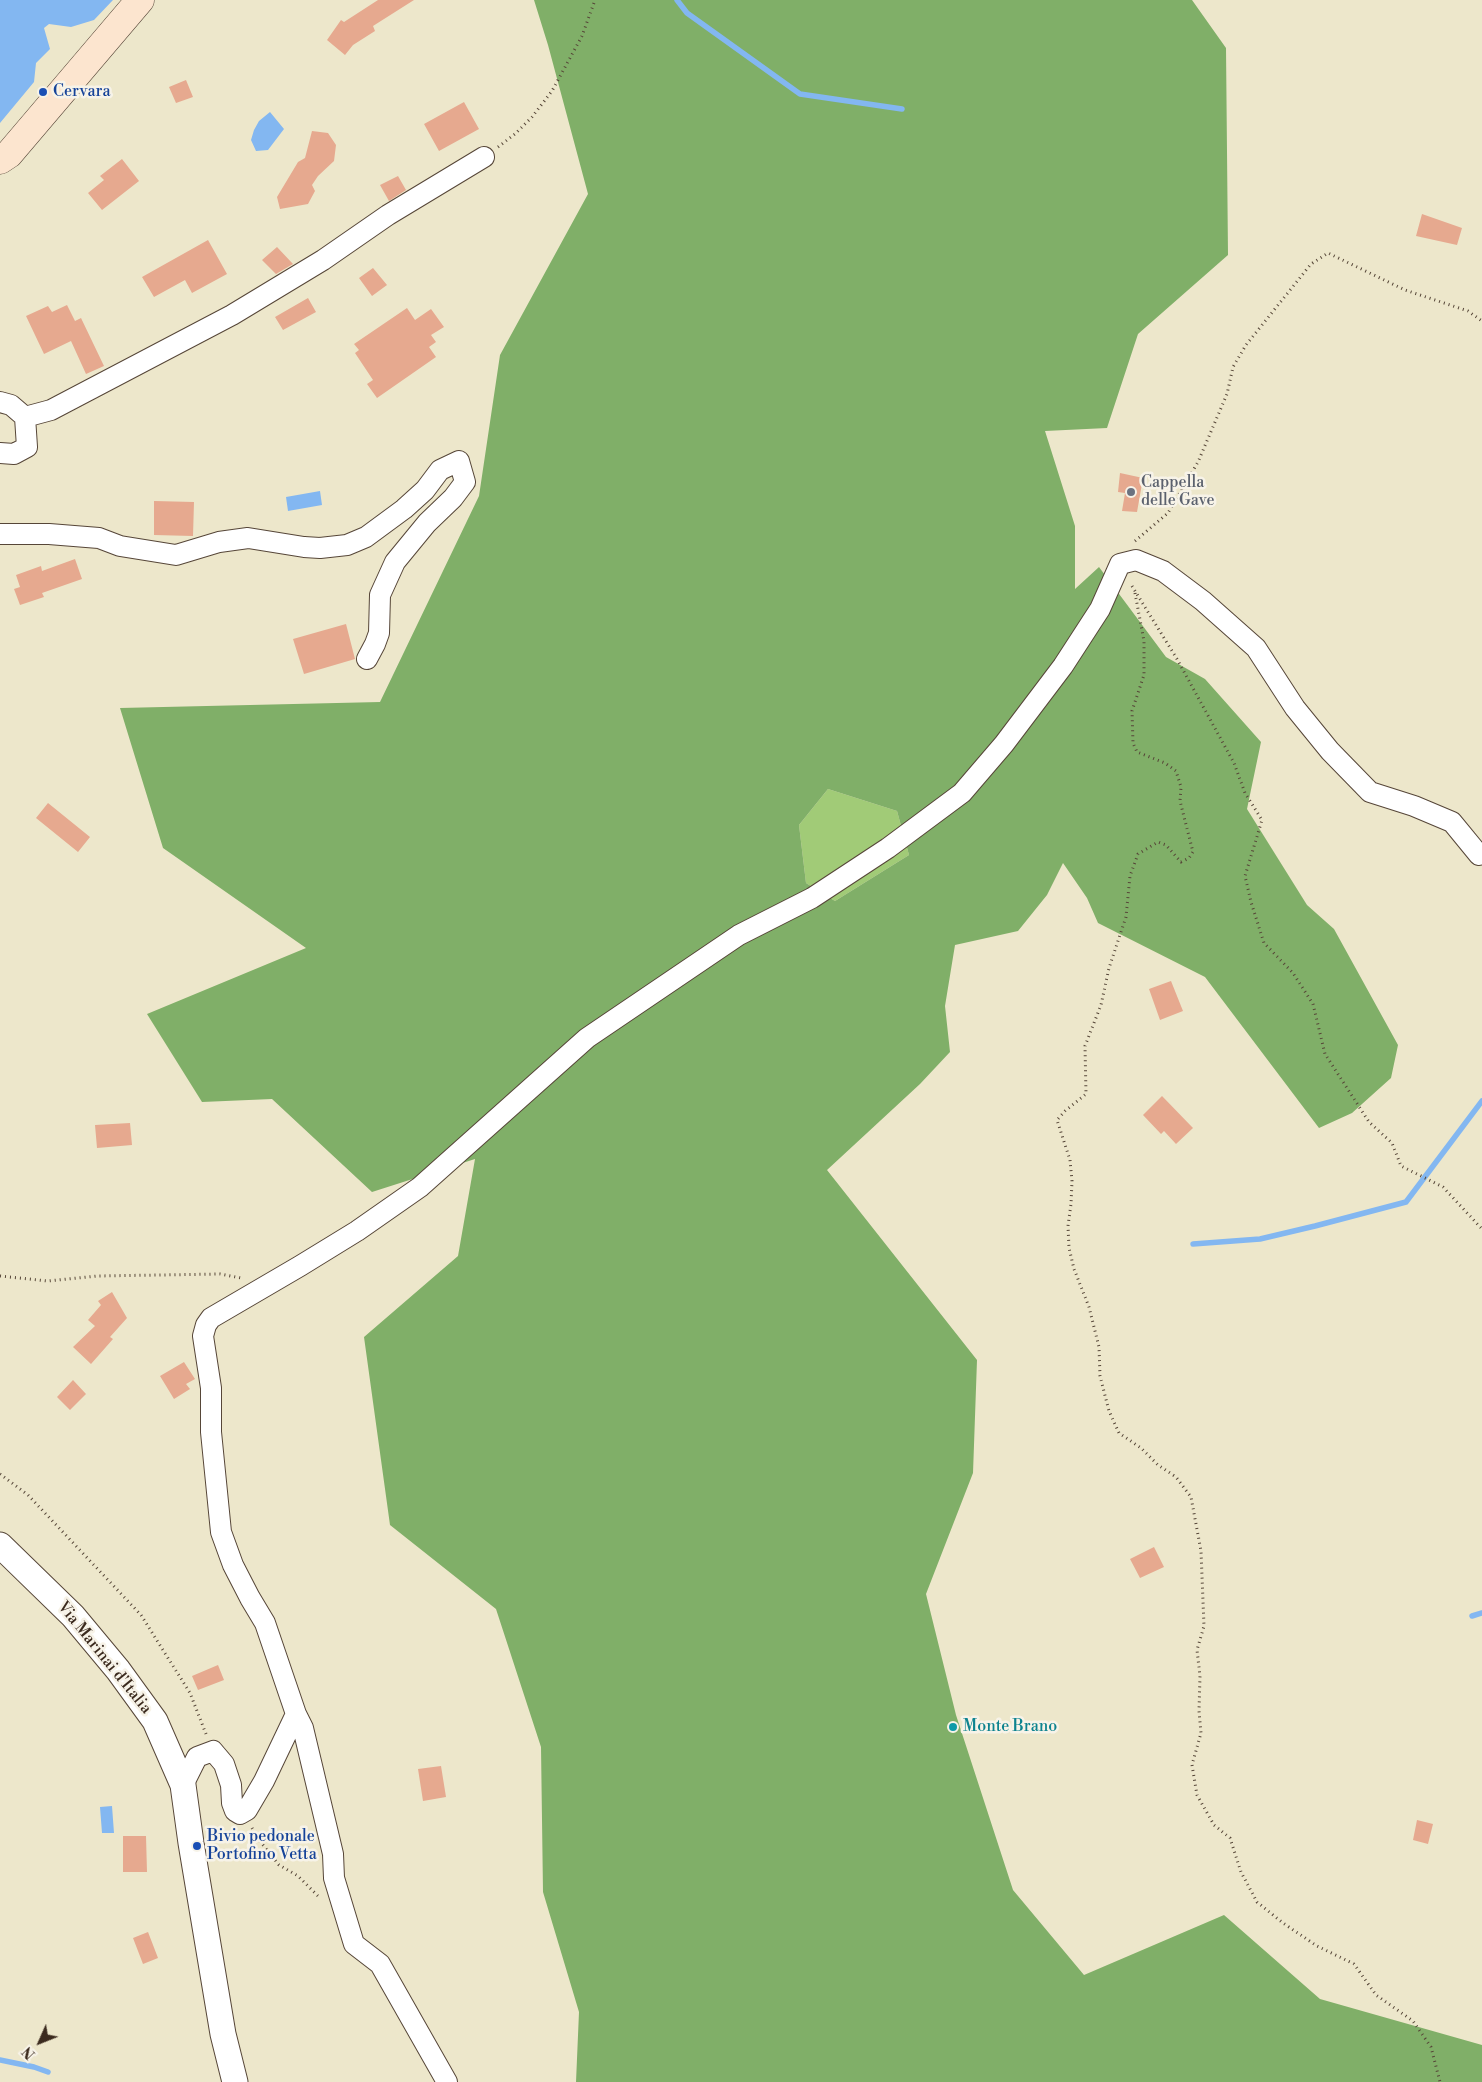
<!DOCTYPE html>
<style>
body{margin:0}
#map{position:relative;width:1482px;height:2082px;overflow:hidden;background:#ede7cb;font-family:"Libre Bodoni",serif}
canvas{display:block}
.north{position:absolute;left:15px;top:2017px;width:50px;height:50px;-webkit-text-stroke:4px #f7f3e8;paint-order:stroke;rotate:226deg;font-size:14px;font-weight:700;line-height:20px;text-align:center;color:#3b2a1e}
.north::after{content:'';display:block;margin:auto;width:18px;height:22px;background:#3b2a1e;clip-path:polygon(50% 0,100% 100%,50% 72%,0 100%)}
</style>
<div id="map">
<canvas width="1482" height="2082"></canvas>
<div class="north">N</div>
</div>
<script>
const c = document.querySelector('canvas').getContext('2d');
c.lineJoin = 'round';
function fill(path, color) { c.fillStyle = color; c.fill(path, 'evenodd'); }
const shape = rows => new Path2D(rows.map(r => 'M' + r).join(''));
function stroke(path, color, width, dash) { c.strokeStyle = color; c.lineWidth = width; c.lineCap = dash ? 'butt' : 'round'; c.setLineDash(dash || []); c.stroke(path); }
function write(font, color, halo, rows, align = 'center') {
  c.font = font + ' "Libre Bodoni",serif'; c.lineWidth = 5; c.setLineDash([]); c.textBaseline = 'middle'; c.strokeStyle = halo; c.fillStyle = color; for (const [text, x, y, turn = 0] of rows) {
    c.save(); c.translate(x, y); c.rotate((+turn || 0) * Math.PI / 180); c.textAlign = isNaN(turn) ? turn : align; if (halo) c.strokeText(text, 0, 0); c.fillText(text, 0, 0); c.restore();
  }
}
fill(shape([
 [828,789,897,811,909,855,835,901,806,883,799,825]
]), '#a1cb77');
fill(shape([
 [534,0,1192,0,1226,48,1228,255,1138,334,1107,428,1045,431,1075,526,1075,589,1099,567,1166,657,1205,679,1261,742,1247,809,1307,905,1334,929,1398,1045,1391,1078,1352,1113,1319,1128,1205,977,1098,923,1087,898,1063,863,1047,895,1018,931,955,945,945,1006,950,1052,920,1084,827,1170,977,1360,973,1473,926,1594,956,1715,1013,1890,1084,1975,1224,1915,1320,1999,1482,2045,1482,2082,576,2082,579,2012,543,1892,541,1747,496,1609,390,1525,364,1337,458,1256,475,1159,372,1192,272,1099,202,1102,147,1014,306,948,163,848,120,708,380,702,479,496,500,355,588,194,548,45],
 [828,789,897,811,909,855,835,901,806,883,799,825]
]), '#80af68');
fill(shape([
 [0,0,113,0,94,20,71,27,49,24,44,28,50,49,36,63,34,82,0,123],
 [270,112,284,129,268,150,256,151,251,140,254,130,259,121],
 [320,491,322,505,288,511,286,497],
 [112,1806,114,1833,102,1833,100,1807]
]), '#83b7f1');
stroke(shape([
 [677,0,687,13,800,94,902,109],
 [1193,1244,1260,1239,1315,1226,1406,1202,1482,1101],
 [1472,1616,1482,1613],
 [0,2060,34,2067,48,2072]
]), '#83b7f1', 5.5);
fill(shape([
 [378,0,414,0,373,26,375,31,353,45,345,55,327,40,341,20,344,22],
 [186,80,193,97,176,103,169,87],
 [464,102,479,129,439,151,424,124],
 [312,131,328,133,336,145,334,161,318,176,312,185,315,191,308,204,280,209,277,197,298,162,305,158],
 [122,159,139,181,102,210,88,193,104,180,100,176],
 [398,176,406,190,389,201,380,185],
 [1422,214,1462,228,1457,245,1416,236],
 [208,240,227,274,192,293,185,280,154,297,142,277],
 [277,247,293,264,276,274,262,260],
 [373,268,387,285,372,296,359,278],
 [308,298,316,312,283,330,275,317],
 [67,305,75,321,81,318,104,366,86,374,71,341,44,354,26,316,48,306,52,312],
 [407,308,415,320,431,309,444,327,431,335,436,342,429,347,436,357,377,398,367,384,373,380,355,353,359,350,354,344],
 [1120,473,1143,478,1137,512,1122,511,1125,493,1118,492],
 [154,501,194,502,193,536,154,535],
 [75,559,82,579,42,593,44,597,20,605,14,589,20,587,16,575,41,566,42,571],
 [346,624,355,659,304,674,293,639],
 [48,803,90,837,78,852,36,818],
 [1171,981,1183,1011,1160,1020,1149,989],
 [1162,1096,1193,1128,1176,1144,1164,1131,1161,1134,1143,1115],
 [130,1123,132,1145,97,1148,95,1125],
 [112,1292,127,1318,110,1337,113,1339,91,1364,73,1347,95,1326,88,1320,101,1305,98,1301],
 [184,1362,195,1379,186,1384,190,1389,174,1399,160,1376],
 [73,1380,86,1394,70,1410,57,1397],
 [1154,1547,1164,1567,1140,1578,1130,1559],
 [218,1665,224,1680,198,1690,192,1676],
 [441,1766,446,1797,423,1801,418,1769],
 [1417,1820,1433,1824,1428,1844,1413,1840],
 [123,1836,146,1836,147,1872,123,1872],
 [148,1932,158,1958,143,1964,133,1938]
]), '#e6a98f');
const minor = shape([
 [0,402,11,405,25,417,27,447,14,454,0,453],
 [25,417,51,410,232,315,323,260,388,215,484,157],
 [0,534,49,534,99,538,120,546,176,555,219,542,248,538,304,547,320,548,347,545,366,537,404,509,425,490,440,470,459,461,465,482,453,498,427,523,395,562,380,595,379,633,375,644,367,659],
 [183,1785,197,1757,213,1751,224,1764,231,1785,232,1803,235,1811,240,1814,247,1810,264,1781,296,1714],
 [447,2082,380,1964,354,1944,334,1878,333,1854,303,1728,296,1714,265,1623,250,1598,233,1565,221,1532,211,1432,211,1388,203,1336,206,1325,211,1318,300,1266,357,1231,420,1187,587,1038,739,935,812,898,888,848,962,793,1004,744,1063,666,1100,609,1120,564,1136,560,1163,571,1203,601,1256,648,1295,708,1330,751,1370,792,1414,806,1452,822,1479,855]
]);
const tertiary = shape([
 [0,1545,73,1616,118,1670,155,1721,183,1785,191,1843,223,2034,235,2082]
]);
const secondary = shape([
 [0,160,9,154,140,0]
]);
stroke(minor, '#564638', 22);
stroke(tertiary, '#564638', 27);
stroke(secondary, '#564638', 29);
stroke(shape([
 [498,147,515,134,532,117,552,91,582,36,595,0],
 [1135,541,1168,513,1198,462,1227,394,1233,367,1246,345,1311,264,1328,253,1405,290,1468,311,1482,321],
 [1132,586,1177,659,1234,763,1245,793,1262,820,1245,876,1251,902,1264,943,1293,973,1313,1004,1325,1054,1369,1122,1392,1143,1401,1166,1443,1187,1482,1229],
 [1135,593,1144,641,1144,675,1132,711,1133,743,1137,752,1165,763,1176,771,1181,787,1180,801,1193,852,1189,858,1181,862,1166,845,1158,842,1138,854,1130,876,1126,917,1109,968,1101,1005,1085,1046,1086,1094,1065,1111,1057,1120,1070,1160,1072,1181,1071,1204,1068,1226,1069,1248,1074,1269,1089,1307,1099,1347,1100,1376,1109,1411,1119,1433,1141,1448,1158,1465,1176,1477,1191,1497,1201,1551,1204,1626,1197,1650,1200,1676,1199,1711,1201,1733,1192,1765,1197,1795,1214,1825,1230,1838,1241,1872,1257,1902,1283,1923,1317,1946,1354,1964,1376,1995,1413,2021,1431,2047,1440,2082],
 [0,1276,48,1281,97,1276,220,1274,241,1278],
 [0,1474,28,1495,141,1615,190,1693,206,1734],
 [252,1828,259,1840,279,1865,298,1876,318,1896]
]), '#564638', 3, [1, 4]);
stroke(minor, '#fff', 20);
stroke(tertiary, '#fff', 25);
stroke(secondary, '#fce5cf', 28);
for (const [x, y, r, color] of [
 [43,92,5,"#1a4fb4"],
 [1131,492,5,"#6b7280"],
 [953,1727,5,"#0f9aa8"],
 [197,1846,5,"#1a4fb4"]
]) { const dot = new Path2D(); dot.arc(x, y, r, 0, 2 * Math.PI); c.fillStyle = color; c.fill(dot); stroke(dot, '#f7f3e8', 2); }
write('16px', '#164399', '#f7f3e8', [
 ["Cervara",53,92],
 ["Bivio pedonale",207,1837],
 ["Portofino Vetta",207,1855]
], 'left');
write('16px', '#5b616d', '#f7f3e8', [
 ["Cappella",1141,483],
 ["delle Gave",1141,501]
], 'left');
write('16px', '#3b2a1e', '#f7f3e8', [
 ["Via Marinai d'Italia",104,1658,51]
]);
write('16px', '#0d838f', '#f7f3e8', [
 ["Monte Brano",963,1727]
], 'left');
</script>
